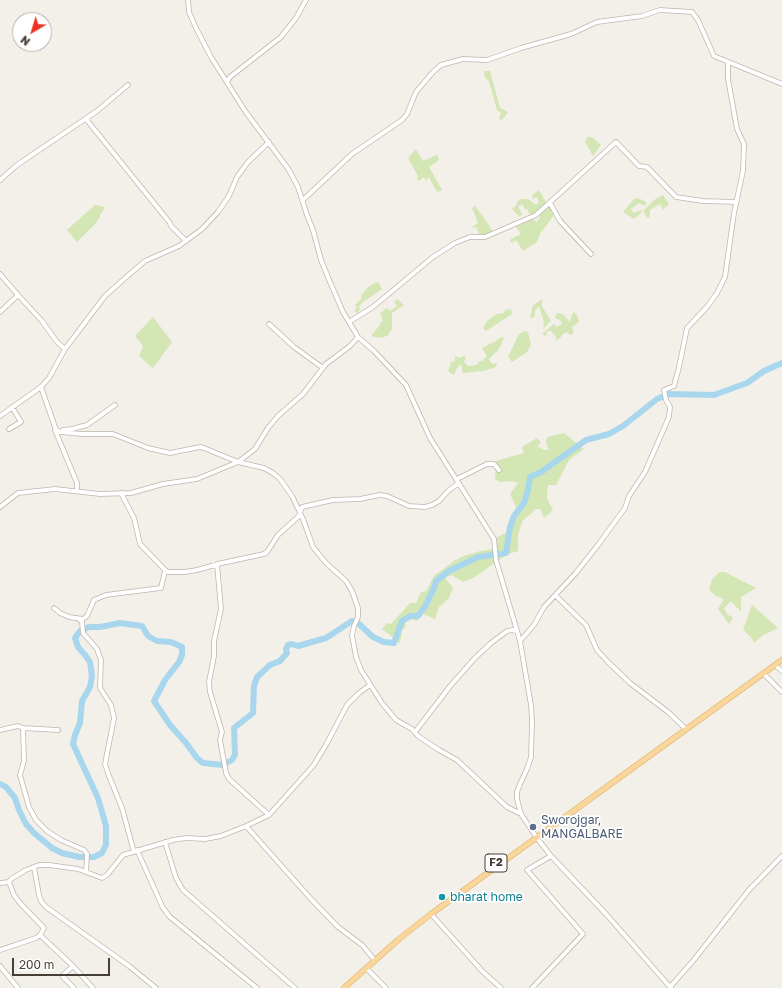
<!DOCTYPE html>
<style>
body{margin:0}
#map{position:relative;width:782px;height:988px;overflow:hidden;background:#f3efe9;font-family:"Golos Text",sans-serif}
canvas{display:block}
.north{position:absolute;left:12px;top:12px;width:40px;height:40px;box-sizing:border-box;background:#fff;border:1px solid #b5b2af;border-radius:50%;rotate:218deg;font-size:11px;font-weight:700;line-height:16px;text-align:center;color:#473f37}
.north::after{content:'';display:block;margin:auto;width:14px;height:18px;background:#ef3124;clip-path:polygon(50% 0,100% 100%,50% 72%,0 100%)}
.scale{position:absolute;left:12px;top:958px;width:98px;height:18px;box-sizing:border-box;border:2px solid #473f37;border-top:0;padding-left:5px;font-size:12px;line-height:14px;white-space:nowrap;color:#473f37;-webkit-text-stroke:3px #fff;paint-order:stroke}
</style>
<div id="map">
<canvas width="782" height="988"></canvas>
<div class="north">N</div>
<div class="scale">200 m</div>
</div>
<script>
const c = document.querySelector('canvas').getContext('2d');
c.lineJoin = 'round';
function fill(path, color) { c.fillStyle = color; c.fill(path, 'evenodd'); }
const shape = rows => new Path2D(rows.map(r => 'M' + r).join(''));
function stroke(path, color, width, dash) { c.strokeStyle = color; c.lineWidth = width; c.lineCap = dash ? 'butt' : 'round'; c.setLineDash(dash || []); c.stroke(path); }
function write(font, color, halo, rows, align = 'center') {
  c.font = font + ' "Golos Text",sans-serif'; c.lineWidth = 3.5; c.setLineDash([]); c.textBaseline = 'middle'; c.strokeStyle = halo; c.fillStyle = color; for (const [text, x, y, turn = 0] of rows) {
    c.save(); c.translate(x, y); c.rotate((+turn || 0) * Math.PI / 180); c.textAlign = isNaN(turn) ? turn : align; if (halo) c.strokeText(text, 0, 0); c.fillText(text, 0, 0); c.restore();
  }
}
fill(shape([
 [484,71,490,71,500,108,508,112,502,120,499,119,501,113,497,110,489,81,485,78],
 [587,137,592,137,601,145,593,156,585,142],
 [416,149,423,161,437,155,439,160,429,167,442,190,438,192,435,189,429,177,426,181,424,177,419,181,417,179,418,176,408,158],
 [539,190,547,204,535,214,531,216,527,209,525,209,522,204,518,207,522,214,520,217,512,209,517,205,517,202,520,199,528,199,536,205,539,202,537,197,533,199,532,195],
 [663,195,669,204,663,210,660,204,656,206,650,210,650,217,647,218,643,211,654,200],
 [635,198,643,200,647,203,644,206,639,203,631,209,634,213,641,210,642,212,634,219,623,212],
 [95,205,105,207,96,223,77,242,67,230],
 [475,206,487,222,493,232,482,236,479,234,476,227,473,228,472,227,478,223,472,208],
 [549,206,554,215,540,234,537,242,523,251,516,240,512,243,510,241,511,239,521,234,516,227,532,219,537,222,540,218,539,214],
 [376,282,379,283,382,289,363,302,359,306,360,310,357,313,354,311,357,308,355,305,361,299,362,294,368,287],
 [397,299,404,305,392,313,392,329,388,335,382,338,371,336,380,325,380,323,383,321,380,313,387,308,390,311,397,306,394,302],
 [541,300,543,300,541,305,551,321,543,329,544,322,539,306,535,311,535,317,530,318,533,305],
 [511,309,512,314,486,331,483,328,488,320,497,314,504,313,505,310],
 [573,312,577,315,579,322,572,327,574,332,571,335,566,332,562,335,560,338,556,341,556,337,551,331,547,331,546,336,542,334,554,324,556,327,562,324,560,320,555,318,557,313,563,314,570,322],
 [153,317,172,342,153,368,139,356,143,346,135,336],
 [525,331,528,332,531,345,527,352,512,362,508,357,519,334],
 [501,337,504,338,499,349,489,359,492,364,497,363,496,367,483,371,463,373,461,364,457,368,454,375,448,371,451,362,455,361,455,356,460,358,463,356,466,357,464,362,468,366,476,365,480,361,482,361,487,356,482,348,496,341],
 [564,433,584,449,569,460,556,485,548,485,547,498,553,510,544,518,540,509,535,509,531,514,523,520,518,534,518,551,508,554,473,578,463,582,451,575,445,578,453,588,449,598,439,607,435,619,423,614,417,621,411,619,405,622,406,627,402,630,400,643,382,629,387,623,391,624,410,603,416,603,421,592,426,591,434,576,454,561,461,557,480,551,495,549,494,539,507,532,516,507,510,494,518,483,513,481,501,482,496,480,495,478,496,461,524,453,522,447,537,438,541,443,537,446,544,450,549,450,546,443,547,437],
 [719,572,725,572,756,588,741,597,741,612,731,601,724,608,727,614,733,618,729,624,718,609,724,599,716,596,709,590,712,580],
 [752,605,778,628,763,635,754,643,751,637,743,630]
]), '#d3e6b4');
stroke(shape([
 [0,784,6,787,15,798,19,810,26,824,34,833,52,848,62,853,79,857,94,857,102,853,106,845,106,826,98,798,73,744,75,735,80,723,82,701,90,687,92,676,90,662,85,655,78,647,75,638,80,631,89,627,100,627,120,623,142,626,148,636,157,641,171,642,182,647,182,655,179,662,165,680,154,701,170,725,186,743,197,758,203,763,223,765,232,760,235,755,234,728,253,713,254,686,257,677,270,665,280,661,287,653,286,649,288,645,292,644,298,646,326,638,352,621,359,624,373,637,384,642,394,643,402,621,410,616,418,616,426,605,434,588,436,581,449,571,478,557,506,553,510,527,514,516,524,503,528,490,530,477,541,472,586,440,609,434,623,426,657,399,669,394,714,395,747,383,764,371,782,363]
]), '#a8d7ed', 6);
const minor = shape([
 [188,0,189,12,196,28,211,57,245,111,289,170,298,187,307,215,313,230,321,260,330,282,343,312,358,337,374,351,406,385,430,438,494,539,496,560,520,641,531,705,532,721,531,757,527,769,520,784,517,792,517,799,521,814,535,835],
 [227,82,230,77,281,37,296,18,306,0],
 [86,119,170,223,171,226,186,241],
 [0,180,17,165,97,111,128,85],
 [303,200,352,154,402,120,407,114,416,92,433,72,441,65,463,59,487,60,521,48,571,34,597,22,642,16,660,10,692,12,698,20,714,56,782,84],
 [550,203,560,221,591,254],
 [0,274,18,295],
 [0,312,18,295,42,321,57,342,65,349],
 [349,322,373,307,433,257,455,243,470,237,485,237,536,215,616,142,639,166,647,167,676,197,703,201,736,202],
 [269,324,294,347,323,368],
 [41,387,56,430],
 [0,416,41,387,49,378,65,349,105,296,124,279,145,261,179,246,202,229,218,212,229,196,237,177,248,162,269,142],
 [9,429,21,422,12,407],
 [63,430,72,429,87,425,115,405],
 [457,479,487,464,494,464,499,470],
 [77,491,77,483,55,430,61,432,82,434,113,434,148,448,170,453,200,447,204,448,238,462,264,468,273,473,280,479,292,496,303,519,313,547,326,563,346,581,352,591,358,608,358,617,354,626,352,635,356,657,361,670,382,703,396,720,412,729,418,736,439,750,457,760,507,807,521,814],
 [121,493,134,518,140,544,167,572,185,572,197,570,222,563,264,554,267,552,278,535,299,516,302,507,333,500,360,499,380,495,387,496,409,506,425,507,432,505,439,501,449,490,459,483],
 [0,507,18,493,55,489,100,494,131,493,163,484,197,479,238,462,255,449,268,428,278,416,303,394,326,364,350,346,358,337],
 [217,564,221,609,214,641,214,656,209,682,210,692,222,732,220,740,226,773,229,779,269,815],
 [556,596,586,625,597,650,608,662,630,683,668,712,686,729],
 [54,608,60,613,69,617,83,619,87,616,94,600,106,595,161,588,165,571],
 [77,618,82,622,83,633,97,649,101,660,100,688,111,705,114,718,105,764,109,776,122,808,134,852],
 [520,641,534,625,544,607,575,574,598,545,625,508,629,496,645,472,669,417,670,407,666,400,664,390,674,386,679,367,687,328,707,307,717,293,725,277,734,213,743,171,744,144,737,129,728,79,728,62],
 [776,666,782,671],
 [764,674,782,692],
 [23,728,58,730],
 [0,730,18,726,23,728,24,761,20,775,29,807,36,820,47,831,61,840,84,850,87,854,86,872],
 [415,732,451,685,475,658,491,643,507,631,513,630,516,631],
 [246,826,311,899,338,927,362,945,373,958],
 [537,838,551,856,606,914,671,988],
 [165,842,176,878,183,890,295,988],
 [137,850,163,908,170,917,257,988],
 [34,867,39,895,41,901,46,907,129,966,156,988],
 [0,883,9,882,11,879,26,870,39,865,49,865,78,869,102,878,107,875,123,855,173,840,186,838,205,839,221,836,246,826,269,815,313,766,326,745,347,705,359,693,370,685],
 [431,914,483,972,501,988],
 [40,935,73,966,93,988],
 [0,950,36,938,40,935,44,928,20,903,14,895,9,882],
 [0,966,18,988],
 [73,966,63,975,63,977,74,988],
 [366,968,386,988],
 [670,987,693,961,749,890,782,856],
 [532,988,583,934,527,870,551,856]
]);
const major = shape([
 [344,988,399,939,431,914,782,660]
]);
stroke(minor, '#bfb6ac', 5.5);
stroke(major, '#deb26c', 6);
stroke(minor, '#fff', 4);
stroke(major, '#f9d69c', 5);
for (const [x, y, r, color] of [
 [533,827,4,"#5c6f8a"],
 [442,897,4,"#0f9aa8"]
]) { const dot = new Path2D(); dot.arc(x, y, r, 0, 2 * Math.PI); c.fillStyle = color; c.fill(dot); stroke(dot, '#fff', 1.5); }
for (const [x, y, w] of [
 [496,863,22]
]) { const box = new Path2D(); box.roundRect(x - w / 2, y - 9, w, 18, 3); c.fillStyle = '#fff'; c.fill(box); stroke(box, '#473f37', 1); }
write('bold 11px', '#473f37', null, [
 ["F2",496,863]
]);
write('12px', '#4e5e75', '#fff', [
 ["Sworojgar,",541,820],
 ["MANGALBARE",541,834]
], 'left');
write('12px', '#0d838f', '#fff', [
 ["bharat home",450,897]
], 'left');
</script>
